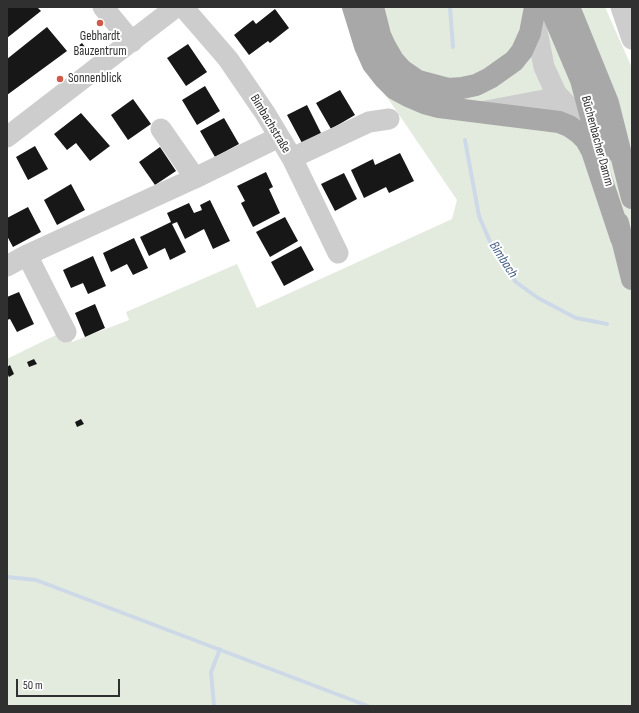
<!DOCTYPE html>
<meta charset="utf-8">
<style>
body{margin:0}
#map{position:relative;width:639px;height:713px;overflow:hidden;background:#fff;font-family:"Sofia Sans Condensed",sans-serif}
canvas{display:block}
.frame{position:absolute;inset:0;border:8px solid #303030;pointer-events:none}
.scale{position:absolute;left:16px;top:679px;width:104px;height:18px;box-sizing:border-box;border:2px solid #303030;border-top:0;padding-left:5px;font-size:12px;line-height:14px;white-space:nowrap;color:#303030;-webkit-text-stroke:3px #fff;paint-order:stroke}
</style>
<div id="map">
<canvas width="639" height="713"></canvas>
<div class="frame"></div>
<div class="scale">50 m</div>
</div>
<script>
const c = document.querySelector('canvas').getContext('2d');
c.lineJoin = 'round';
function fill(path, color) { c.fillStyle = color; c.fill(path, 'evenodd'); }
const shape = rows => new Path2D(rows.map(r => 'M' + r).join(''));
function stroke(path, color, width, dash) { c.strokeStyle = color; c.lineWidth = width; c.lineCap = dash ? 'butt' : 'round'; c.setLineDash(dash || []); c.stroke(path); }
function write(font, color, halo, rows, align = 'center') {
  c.font = font + ' "Sofia Sans Condensed",sans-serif'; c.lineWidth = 4; c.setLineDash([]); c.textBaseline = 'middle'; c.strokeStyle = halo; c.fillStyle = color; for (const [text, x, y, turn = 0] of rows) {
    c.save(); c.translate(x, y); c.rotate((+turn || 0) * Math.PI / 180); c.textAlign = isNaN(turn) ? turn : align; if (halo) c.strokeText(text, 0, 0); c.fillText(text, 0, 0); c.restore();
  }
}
fill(shape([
 [343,7,605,7,632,68,632,706,7,706,7,359,66,330,72,342,129,320,126,312,237,264,257,308,452,219,457,200,389,100,363,67]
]), '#e3ebdf');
stroke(shape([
 [450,7,453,47],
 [465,140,479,216,494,251,516,282,538,298,576,318,607,324],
 [7,577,36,580,368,706],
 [214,706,211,672,220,649]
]), '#ced9e8', 4);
fill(shape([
 [7,7,37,7,41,11,7,38],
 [275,9,289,28,270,43,268,41,249,55,234,35,253,20,256,24],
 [47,27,67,51,7,95,7,59],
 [82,43,89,52,84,56,77,47],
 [188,44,207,72,186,86,167,58],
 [205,86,220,111,197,125,182,100],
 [340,90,355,115,331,129,316,103],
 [133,99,151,124,128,140,111,115],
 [307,105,321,133,302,143,287,115],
 [81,113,110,146,90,161,76,143,67,150,54,134],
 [224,118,239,144,215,157,200,131],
 [35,146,48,169,28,180,16,157],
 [160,147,176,171,155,185,139,162],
 [400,153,414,181,389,193,386,187,364,198,351,170,373,159,375,165],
 [266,172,273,187,269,189,280,213,253,227,241,203,245,201,237,186],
 [344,173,357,199,335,211,321,184],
 [71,184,85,210,57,225,44,200],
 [210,200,230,241,213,249,204,229,185,239,177,222,172,224,186,252,170,260,165,248,149,256,140,237,171,222,167,213,189,203,194,213,202,210,200,205],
 [28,207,41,232,13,247,7,236,7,218],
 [285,217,298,241,270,257,256,232],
 [134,238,148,268,133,275,127,264,111,272,103,253],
 [301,246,314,270,284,286,271,262],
 [93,256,106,286,88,294,83,283,71,288,63,270],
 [19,292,34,324,17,332,10,319,7,320,7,297],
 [95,304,105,328,85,337,75,313],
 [34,359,37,364,29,367,27,362],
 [10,365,14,374,9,377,7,373,7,367],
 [81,419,84,424,77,427,75,422]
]), '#171717');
stroke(shape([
 [103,7,132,42],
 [183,7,228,59,265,113,292,158,338,253],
 [621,7,632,39],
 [534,15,544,67,556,93,566,104,584,118,598,134],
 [486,111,544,100,555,101,566,104],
 [161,129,195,178],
 [7,137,176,7],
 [292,158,369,122,389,119],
 [27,255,66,332],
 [7,266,27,255,195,178,279,137]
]), '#cdcdcd', 21);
stroke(shape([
 [353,7,365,46,373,64,384,78,395,89,410,97,424,103,439,107,559,122,569,126,579,133,586,140,592,151,621,238],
 [373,7,380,35,385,46,393,60,402,70,418,81,448,89,462,88,476,85,490,78,514,61,522,51,530,33,535,7],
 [550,7,581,80,601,155],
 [569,7,608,103,632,198],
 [618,223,632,279]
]), '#a8a8a8', 22);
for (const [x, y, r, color] of [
 [100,23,4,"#cf5a49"],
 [60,79,4,"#cf5a49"]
]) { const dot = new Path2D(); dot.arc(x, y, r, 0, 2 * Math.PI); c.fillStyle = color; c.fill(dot); stroke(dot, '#fff', 1.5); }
write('13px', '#303030', '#fff', [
 ["Gebhardt",100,37],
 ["Bauzentrum",100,52],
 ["Sonnenblick",68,79,"left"]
]);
write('13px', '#303030', '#fff', [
 ["Bimbachstraße",270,124,59],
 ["Büchenbacher Damm",597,141,75]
]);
write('italic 14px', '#476288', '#fff', [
 ["Bimbach",503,260,57]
]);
</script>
